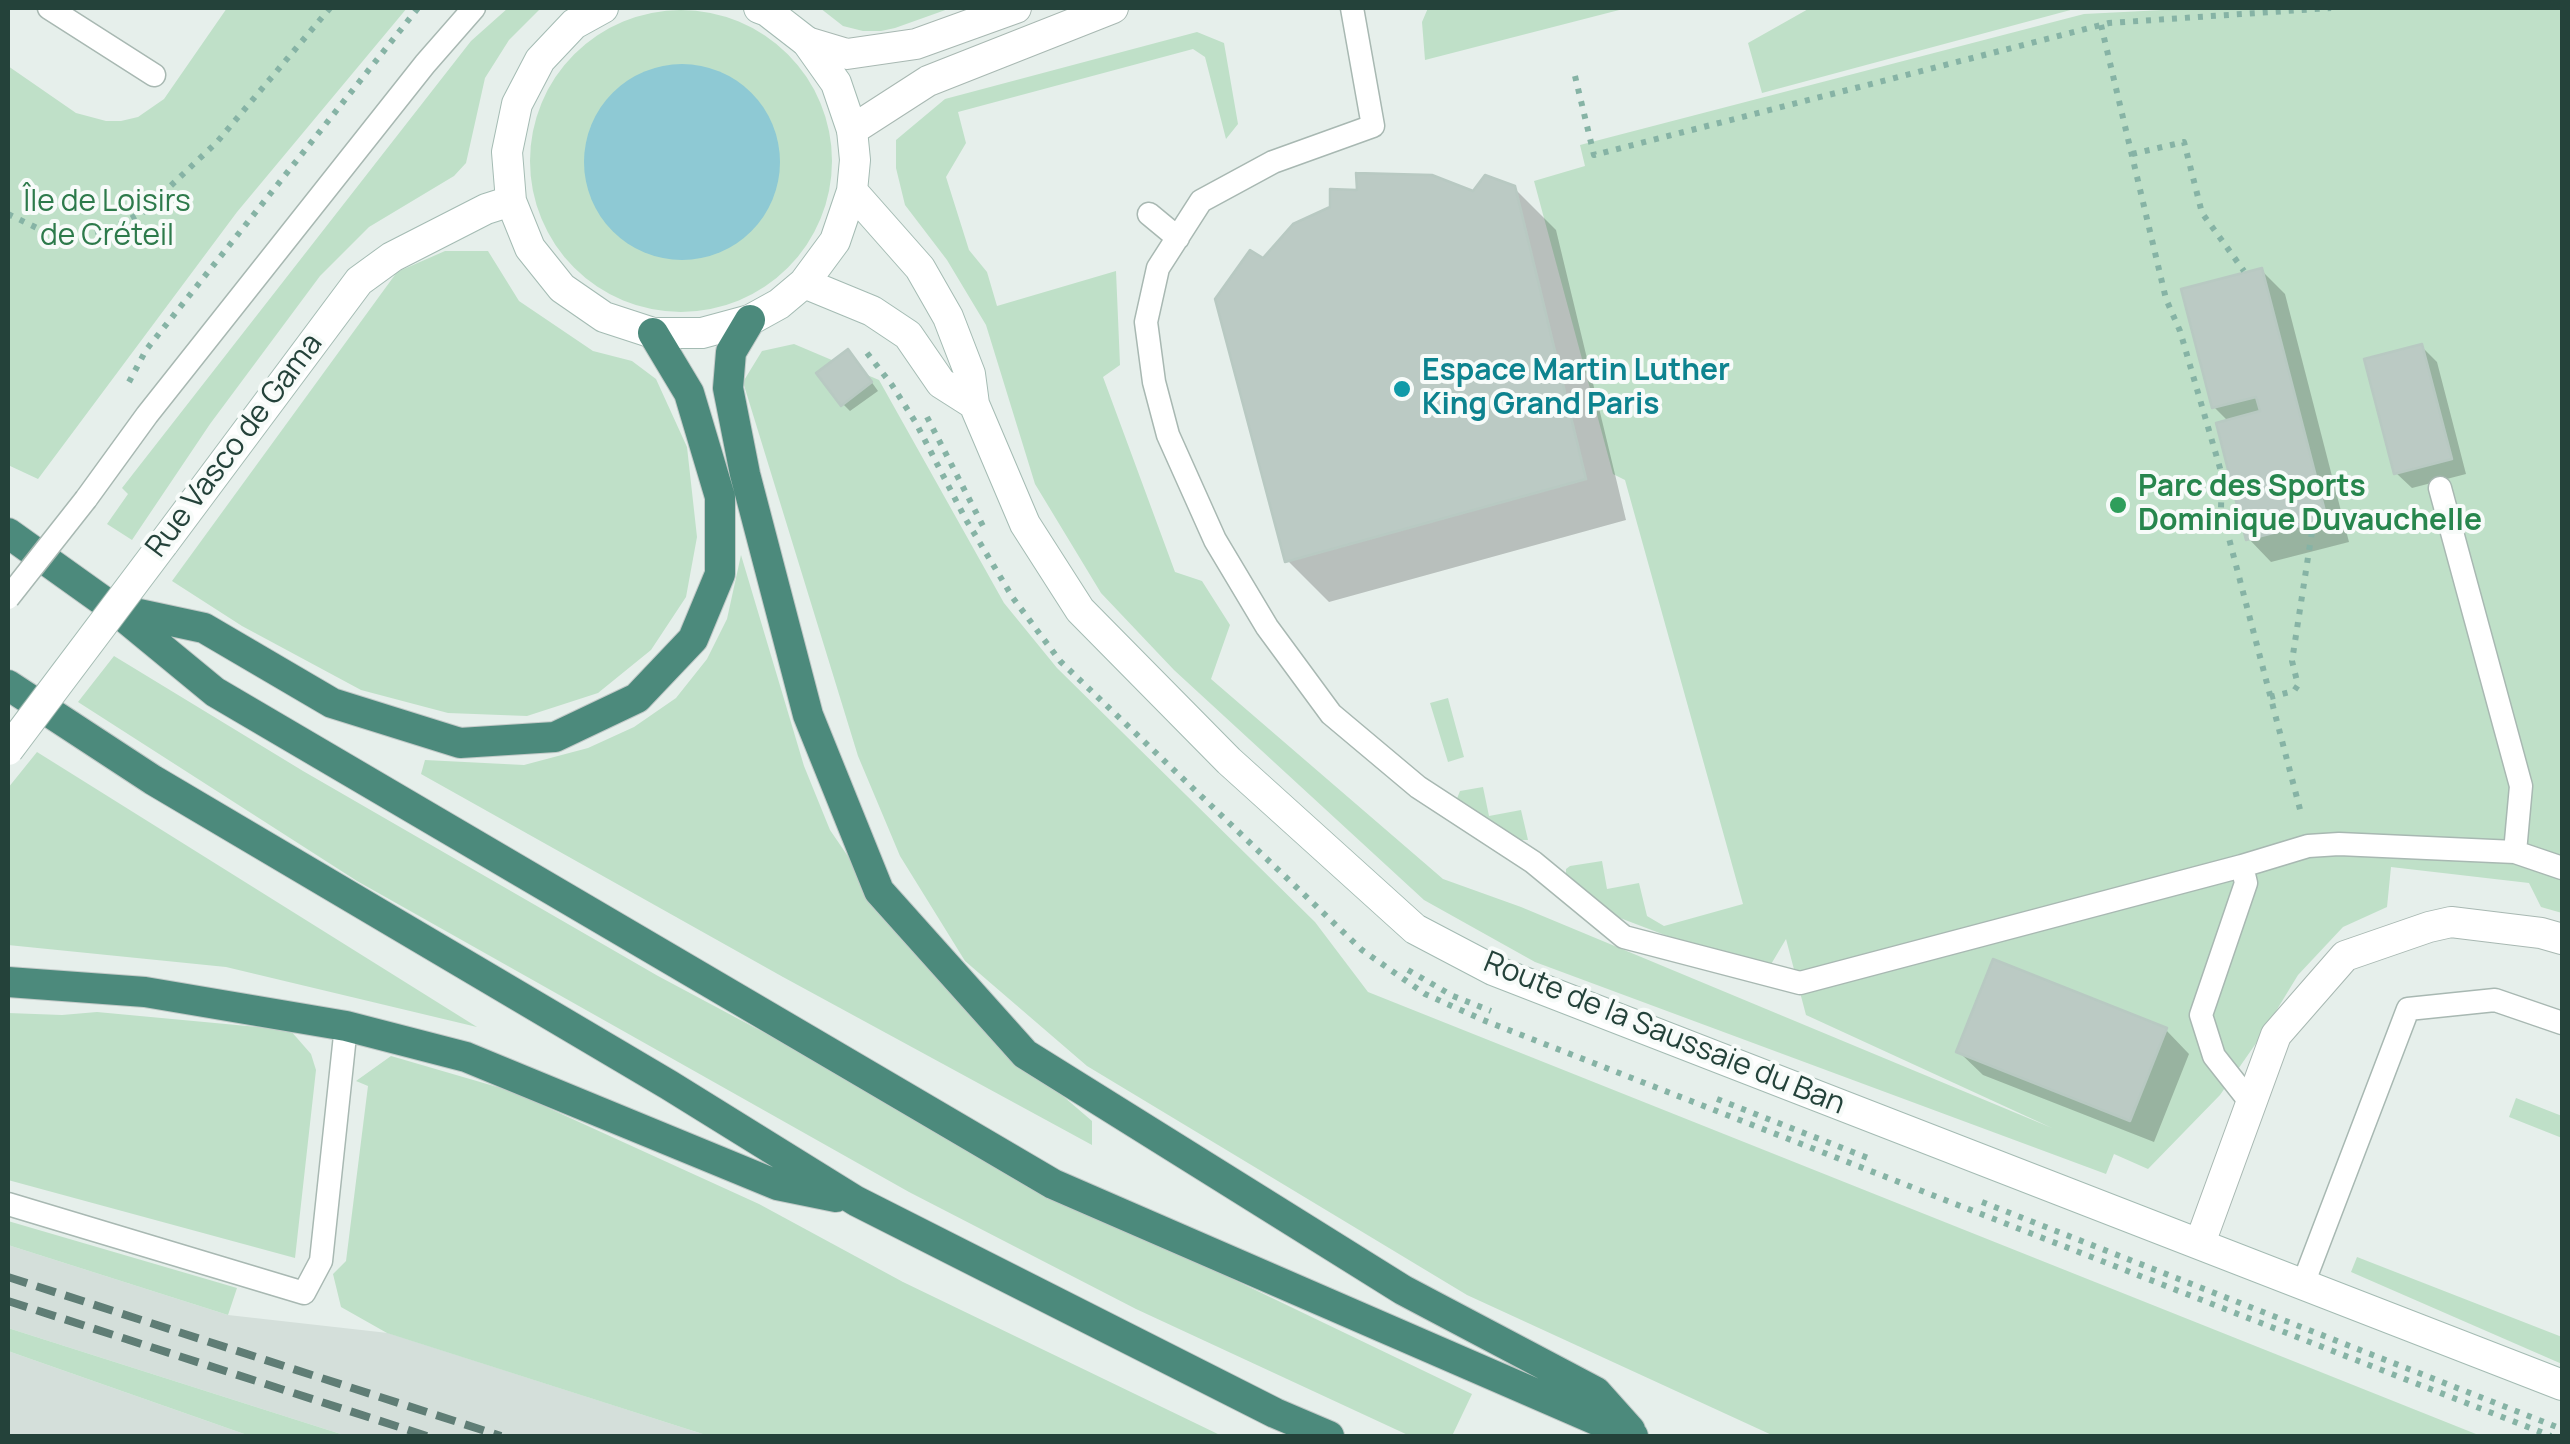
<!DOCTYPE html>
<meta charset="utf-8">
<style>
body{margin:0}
#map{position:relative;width:2570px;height:1444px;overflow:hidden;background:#e6efeb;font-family:Manrope,sans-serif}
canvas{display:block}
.frame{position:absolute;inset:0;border:10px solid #24423a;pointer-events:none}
</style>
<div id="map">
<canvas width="2570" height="1444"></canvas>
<div class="frame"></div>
</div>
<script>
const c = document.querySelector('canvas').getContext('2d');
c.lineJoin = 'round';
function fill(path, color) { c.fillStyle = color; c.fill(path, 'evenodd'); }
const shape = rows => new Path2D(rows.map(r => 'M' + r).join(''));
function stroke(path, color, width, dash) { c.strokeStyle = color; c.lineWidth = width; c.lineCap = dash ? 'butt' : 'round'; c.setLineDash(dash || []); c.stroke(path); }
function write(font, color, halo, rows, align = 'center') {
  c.font = font + ' Manrope,sans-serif'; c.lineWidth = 8; c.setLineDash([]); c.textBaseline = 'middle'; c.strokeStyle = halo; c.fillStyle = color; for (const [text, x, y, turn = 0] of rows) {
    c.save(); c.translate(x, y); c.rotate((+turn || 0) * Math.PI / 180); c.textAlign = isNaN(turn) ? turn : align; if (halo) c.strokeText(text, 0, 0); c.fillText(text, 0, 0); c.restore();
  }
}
fill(shape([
 [8,1245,228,1315,388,1333,709,1436,347,1436,8,1328],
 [8,1351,250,1436,8,1436]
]), '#d4dfda');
fill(shape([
 [227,8,407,8,237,212,38,479,8,465,8,66,76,113,106,121,121,121,138,117,164,99],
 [508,8,541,8,509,40,485,78,466,163,454,176,369,227,320,276,210,424,132,540,107,524,128,494,122,488,471,41],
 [820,8,951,8,895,28,881,31,863,31,843,26],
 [1428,8,1627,8,1425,60,1422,22],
 [1810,8,2078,8,1762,93,1748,43],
 [2203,8,2562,8,2562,913,2541,907,2529,883,2391,867,2387,907,2343,927,2298,975,2259,1039,2220,1095,2148,1169,2114,1154,2106,1174,1535,962,1424,900,1174,670,1101,593,1035,484,986,325,947,260,905,205,896,168,896,140,945,99,1197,32,1224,43,1238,124,1226,139,1205,57,1193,49,958,112,966,143,946,177,969,250,987,272,997,306,1116,271,1120,365,1103,377,1175,572,1202,581,1230,625,1211,679,1443,879,1521,907,2052,1128,1806,1015,1786,939,1770,966,1670,937,1620,918,1566,877,1566,869,1570,866,1602,861,1607,889,1639,883,1647,916,1664,926,1743,904,1625,480,1613,474,1534,181,1585,166,1580,145,2084,14],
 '530 161a151 151 0 1 1 302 0a151 151 0 1 1-302 0Z',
 [445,251,488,251,519,301,593,351,632,361,656,379,687,447,697,537,686,597,651,650,598,693,527,716,448,713,361,690,242,626,172,581,397,272],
 [794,344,879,380,1004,603,1057,668,1315,922,1368,992,2481,1436,1774,1436,1467,1295,1087,1066,965,961,900,856,858,756,743,382,762,351],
 [741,555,804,766,830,830,886,912,978,1023,1092,1121,1092,1145,783,977,421,774,425,760,524,765,588,748,634,727,676,698,707,659,727,619],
 [114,656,303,771,658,976,1170,1249,1472,1394,1452,1436,1410,1436,1136,1309,909,1192,357,881,78,702],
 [1448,698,1464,757,1448,762,1430,703],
 [37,752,477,1027,226,967,8,945,8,788],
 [1483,787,1489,816,1521,810,1528,840,1513,840,1456,801,1460,791],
 [97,1012,290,1030,311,1054,316,1070,295,1258,8,1180,8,1013,62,1015],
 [391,1056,511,1091,759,1204,903,1282,1222,1436,709,1436,387,1333,341,1307,333,1274,346,1261,368,1086,356,1081],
 [2516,1098,2562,1116,2562,1138,2509,1117],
 [8,1221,237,1288,228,1315,8,1245],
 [2357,1257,2562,1337,2562,1364,2351,1272],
 [8,1328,347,1436,250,1436,8,1351]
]), '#bfe0c8');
fill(shape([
 '584 162a98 98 0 1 1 196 0a98 98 0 1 1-196 0Z'
]), '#8ec9d4');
fill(shape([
 [1514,188,1556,230,1626,520,1329,602,1287,560,1263,261,1474,194],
 [2262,271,2285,294,2349,542,2271,562,2248,538,2229,422,2214,407],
 [2422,347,2437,362,2466,474,2412,488,2396,473],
 [855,359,878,391,850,411,843,404],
 [2166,1030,2189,1054,2154,1142,1983,1075,1959,1052]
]), '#0003');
const building = shape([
 [1356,173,1432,175,1473,191,1485,175,1515,186,1586,479,1285,562,1215,299,1250,250,1263,258,1293,224,1330,207,1330,189,1357,190,1356,173],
 [2262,268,2327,519,2246,540,2216,423,2260,411,2256,397,2212,408,2181,289,2262,268],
 [2422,344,2452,459,2394,474,2364,359,2422,344],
 [848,349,872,382,841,406,816,373,848,349],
 [1993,959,2167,1028,2130,1121,1956,1052,1993,959]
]);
fill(building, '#bbcac4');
stroke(building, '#b8c9c2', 2.5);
const service = shape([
 [49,8,154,75],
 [1352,8,1373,126,1273,162,1201,201,1158,268,1146,322,1154,382,1168,435,1215,540,1267,627,1331,714,1418,787,1533,862,1624,937,1800,983,2242,866],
 [1149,214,1178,238],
 [2440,488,2521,786,2515,852],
 [86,499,147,415,425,64,474,8],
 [2251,1103,2214,1056,2201,1015,2246,883,2242,866,2308,846,2339,844,2515,852,2562,868],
 [8,1204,304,1293,321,1261,346,1026],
 [2303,1284,2408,1009,2495,1000,2562,1023]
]);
const minor = shape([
 [2200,1243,2276,1035,2345,956,2429,927,2451,922,2541,933,2562,939]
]);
const tertiary = shape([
 [807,42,847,54,916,44,1016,8],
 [852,130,928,81,1113,8]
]);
const secondary = shape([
 [603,8,574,24,540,60,517,104,507,152,511,201,530,248,562,288,604,317,653,333,702,333,750,320,779,304,804,283,835,241,852,191,855,160,852,130,836,83,807,42,767,11,759,8],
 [852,191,920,268,948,317,970,374,974,404,1025,524,1080,610,1229,761,1415,929,1493,970,2562,1385],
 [804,283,872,311,908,335,941,383,974,404],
 [163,544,359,281,392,257,486,209,511,201]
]);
const trunk = shape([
 [750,320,731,352,728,388,745,474,808,715,879,891,1025,1054,1403,1290,1596,1392,1630,1430],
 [8,533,113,608,215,692,1053,1184,1633,1436],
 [120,610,204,628,332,703,460,743,555,737,637,698,693,639,720,574,720,497,689,393,653,333],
 [8,685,153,780,669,1085,856,1201,1275,1413,1329,1436],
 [8,982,145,992,346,1026,466,1057,777,1185,836,1197]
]);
stroke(service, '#a8b8b2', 25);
stroke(minor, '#a8b8b2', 32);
stroke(tertiary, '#a8b8b2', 32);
stroke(secondary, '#a4bbb3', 32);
stroke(trunk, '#c2cac8', 32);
stroke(shape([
 [2356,8,2356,10],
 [2101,25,2166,299,2180,331,2222,475,2221,508,2302,817],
 [1575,76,1594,155,2109,23,2331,8],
 [2132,154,2184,142,2202,213,2244,271],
 [8,214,39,229,62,233,86,234,115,227,143,212,217,142,330,8],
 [867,353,892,385,916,423,965,518,1013,598,1060,661,1362,950,1425,994,1483,1020,2551,1436],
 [129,382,146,350,418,8],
 [927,417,983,526],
 [2270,697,2294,691,2298,685,2292,661,2313,525],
 [1408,970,1453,996,1491,1011],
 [1717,1099,1868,1158],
 [1982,1202,2562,1429]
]), '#86b3a5', 6, [5, 8]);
stroke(service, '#fff', 22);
stroke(minor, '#fff', 30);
stroke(tertiary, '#fff', 30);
stroke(secondary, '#fff', 30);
stroke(trunk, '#4c8a7c', 30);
stroke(shape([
 [8,1277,501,1436],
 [8,1301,427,1436]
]), '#5f7d75', 8, [20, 10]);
const serviceBridge = shape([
 [8,598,86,499]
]);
const secondaryBridge = shape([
 [8,750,163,544]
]);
stroke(serviceBridge, '#a8b8b2', 25, []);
stroke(secondaryBridge, '#a4bbb3', 32, []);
stroke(serviceBridge, '#fff', 22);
stroke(secondaryBridge, '#fff', 30);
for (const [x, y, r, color] of [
 [1402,389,10,"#0f9aa8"],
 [2118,505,10,"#2e9e5b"]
]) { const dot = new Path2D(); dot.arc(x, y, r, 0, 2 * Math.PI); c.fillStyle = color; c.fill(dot); stroke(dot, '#f7fbf9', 4); }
write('30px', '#2d7a4b', '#f7fbf9', [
 ["Île de Loisirs",107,203],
 ["de Créteil",107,237]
]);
write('bold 30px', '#0d838f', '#f7fbf9', [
 ["Espace Martin Luther",1422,372],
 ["King Grand Paris",1422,406]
], 'left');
write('30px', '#24423a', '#f7fbf9', [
 ["Rue Vasco de Gama",235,446,-53],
 ["Route de la Saussaie du Ban",1664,1034,22]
]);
write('bold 30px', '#27864d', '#f7fbf9', [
 ["Parc des Sports",2138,488],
 ["Dominique Duvauchelle",2138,522]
], 'left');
</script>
